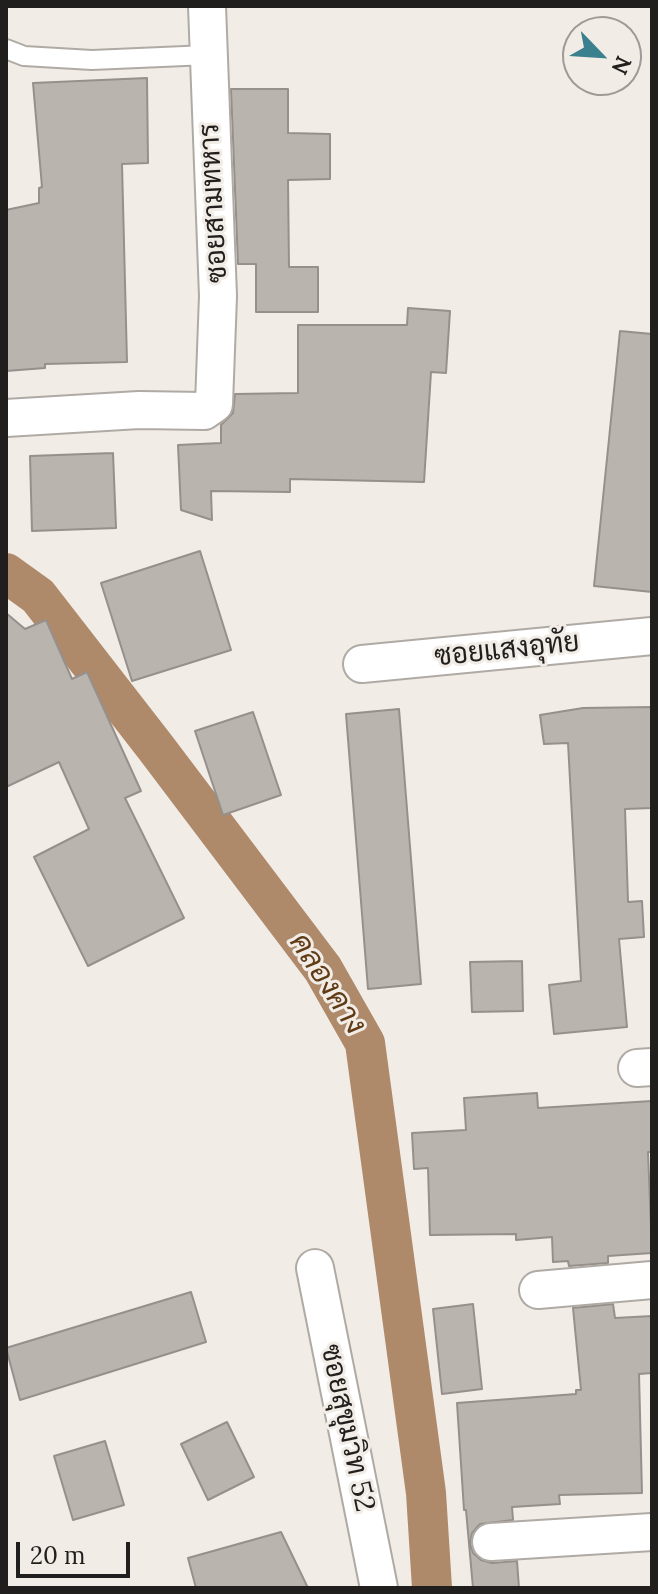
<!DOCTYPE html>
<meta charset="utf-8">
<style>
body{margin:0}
#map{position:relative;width:658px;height:1594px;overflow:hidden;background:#f2ece7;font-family:Lora,serif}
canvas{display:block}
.frame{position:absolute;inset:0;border:8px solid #211f1d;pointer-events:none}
.north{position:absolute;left:562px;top:16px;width:80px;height:80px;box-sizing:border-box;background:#f2ece7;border:2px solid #9e9a96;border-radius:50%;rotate:115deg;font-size:22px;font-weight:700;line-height:32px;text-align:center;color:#211f1d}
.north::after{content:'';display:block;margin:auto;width:28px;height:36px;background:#3b808e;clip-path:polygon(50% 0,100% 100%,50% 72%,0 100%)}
.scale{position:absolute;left:16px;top:1542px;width:114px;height:36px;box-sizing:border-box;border:4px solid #211f1d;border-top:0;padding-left:10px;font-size:24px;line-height:28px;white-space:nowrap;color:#211f1d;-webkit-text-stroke:6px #f2ece7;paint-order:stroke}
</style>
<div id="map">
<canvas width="658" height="1594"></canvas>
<div class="frame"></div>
<div class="north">N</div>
<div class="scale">20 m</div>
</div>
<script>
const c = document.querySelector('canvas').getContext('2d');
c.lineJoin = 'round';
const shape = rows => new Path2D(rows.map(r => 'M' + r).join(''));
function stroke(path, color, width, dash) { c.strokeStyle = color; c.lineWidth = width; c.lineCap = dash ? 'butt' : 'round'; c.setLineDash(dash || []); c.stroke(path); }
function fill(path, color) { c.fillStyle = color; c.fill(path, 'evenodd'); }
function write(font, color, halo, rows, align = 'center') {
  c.font = font + ' Lora,Sarabun,serif'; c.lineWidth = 6; c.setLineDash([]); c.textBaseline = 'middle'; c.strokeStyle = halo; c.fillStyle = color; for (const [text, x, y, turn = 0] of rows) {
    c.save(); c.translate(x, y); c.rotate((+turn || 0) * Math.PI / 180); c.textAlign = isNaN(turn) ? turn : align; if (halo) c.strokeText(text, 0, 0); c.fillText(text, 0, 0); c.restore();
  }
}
stroke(shape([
 [6,573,38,596,156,748,323,969,365,1043,426,1493,432,1588]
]), '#ae8a6b', 40);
const building = shape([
 [147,78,148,163,122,164,127,362,45,364,45,368,6,371,6,210,39,203,39,188,42,187,33,83,147,78],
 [231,89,288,89,288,133,330,134,330,179,288,180,289,267,318,267,318,312,256,312,256,264,238,264,231,89],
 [408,308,450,311,446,373,431,372,424,482,290,479,290,492,211,491,212,520,181,510,178,445,221,443,221,425,233,413,235,394,298,393,298,325,407,325,408,308],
 [620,331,652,334,652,592,594,586,620,331],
 [113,453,116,528,32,531,30,456,113,453],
 [200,551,231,650,132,681,101,583,200,551],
 [6,613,25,629,46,620,72,679,87,672,141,791,125,798,184,918,88,966,34,857,89,829,59,762,6,787,6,613],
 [652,707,652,808,625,809,628,902,642,901,644,937,619,939,627,1027,554,1034,549,985,581,981,568,743,544,744,540,715,583,708,652,707],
 [399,709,421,984,368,989,346,714,399,709],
 [253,712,281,795,223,815,195,731,253,712],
 [522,961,523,1011,472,1012,470,962,522,961],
 [537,1093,538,1108,652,1101,652,1152,648,1152,652,1253,608,1256,608,1263,569,1266,568,1261,553,1262,552,1237,516,1240,516,1234,430,1235,428,1168,414,1169,412,1133,466,1130,464,1098,537,1093],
 [191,1292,206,1342,20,1400,6,1348,191,1292],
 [473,1304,482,1389,442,1394,433,1309,473,1304],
 [613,1304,615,1318,652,1316,652,1373,639,1374,642,1493,559,1495,560,1504,512,1507,513,1520,480,1524,472,1533,470,1543,473,1553,481,1560,492,1563,517,1561,519,1588,473,1588,466,1510,464,1510,457,1403,576,1394,576,1390,581,1390,573,1308,613,1304],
 [227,1422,254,1477,208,1500,181,1444,227,1422],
 [105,1441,124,1505,73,1520,54,1456,105,1441],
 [281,1532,308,1588,196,1588,188,1558,281,1532]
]);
fill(building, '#bab4af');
stroke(building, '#96908c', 2);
const lane = shape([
 [6,49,24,56,92,60,208,55]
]);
const street = shape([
 [6,418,139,410,204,411,214,404,218,296,207,6],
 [362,664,652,636],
 [637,1068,652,1067],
 [315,1268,379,1588],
 [538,1290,652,1280],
 [491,1542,652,1532]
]);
stroke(lane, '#b0aaa5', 22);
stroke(street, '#b0aaa5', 40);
stroke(lane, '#fff', 18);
stroke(street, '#fff', 36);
write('28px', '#211f1d', '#f2ece7', [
 ["ซอยสามทหาร",214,203,-93],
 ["ซอยแสงอุทัย",507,650,-6],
 ["ซอยสุขุมวิท 52",347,1428,78]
]);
write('italic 30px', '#603b15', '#f2ece7', [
 ["คลองคาง",327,984,57]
]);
</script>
